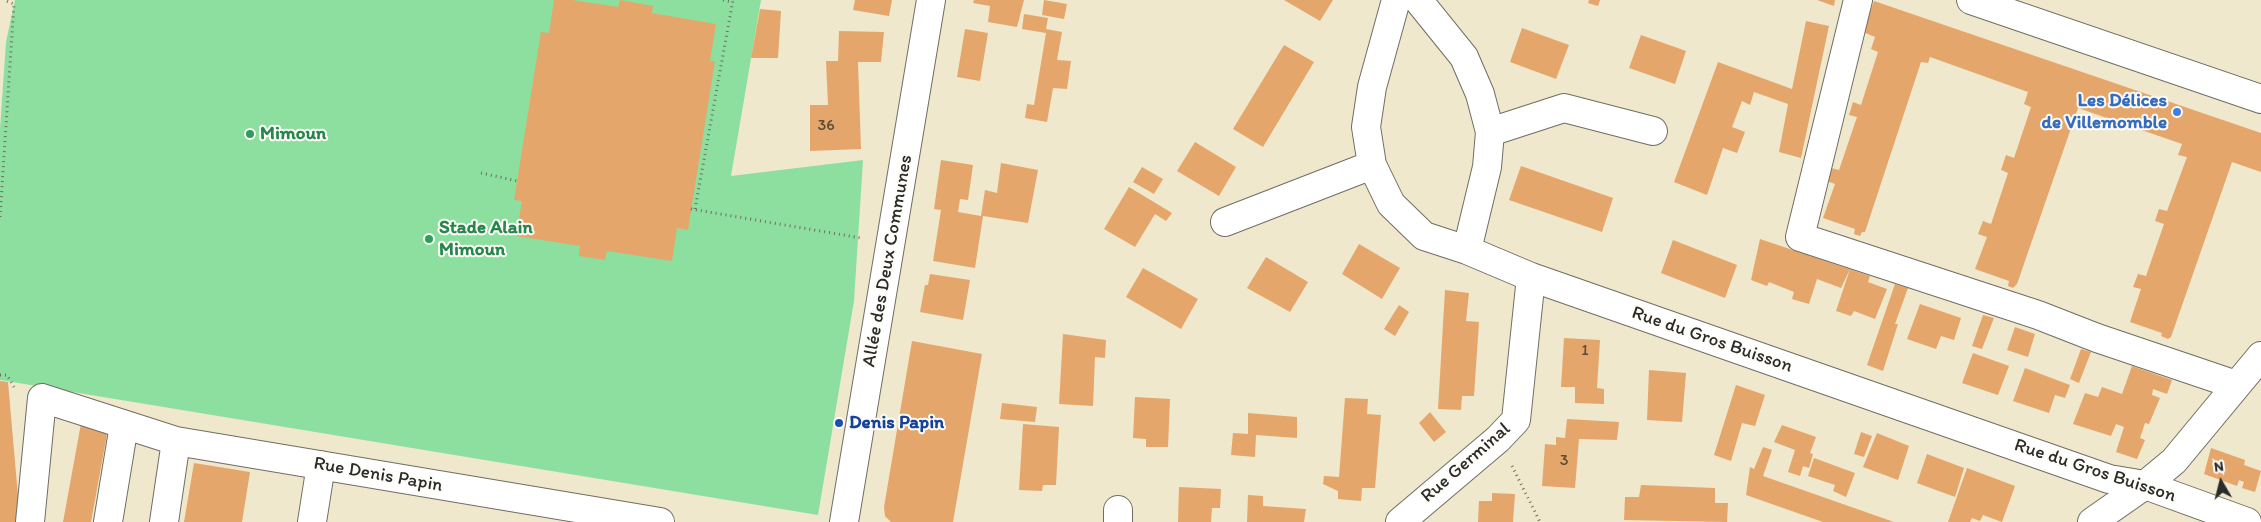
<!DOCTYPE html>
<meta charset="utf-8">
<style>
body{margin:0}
#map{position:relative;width:2261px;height:522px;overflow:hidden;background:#efe8cd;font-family:Itim,sans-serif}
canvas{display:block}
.north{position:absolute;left:2196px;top:457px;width:50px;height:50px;-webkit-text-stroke:4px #fdfcf7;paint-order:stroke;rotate:352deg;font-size:14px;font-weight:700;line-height:20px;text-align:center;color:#2b2b2b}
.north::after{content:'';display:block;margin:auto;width:18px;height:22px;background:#2b2b2b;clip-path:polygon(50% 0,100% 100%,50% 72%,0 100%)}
</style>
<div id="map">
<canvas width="2261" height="522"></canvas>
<div class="north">N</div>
</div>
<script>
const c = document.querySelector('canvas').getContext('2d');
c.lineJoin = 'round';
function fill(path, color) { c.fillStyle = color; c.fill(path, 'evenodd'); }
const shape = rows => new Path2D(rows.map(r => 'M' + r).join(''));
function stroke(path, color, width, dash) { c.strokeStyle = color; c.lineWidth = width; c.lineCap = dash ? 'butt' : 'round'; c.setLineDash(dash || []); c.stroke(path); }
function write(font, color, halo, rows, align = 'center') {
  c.font = font + ' Itim,sans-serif'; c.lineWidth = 4; c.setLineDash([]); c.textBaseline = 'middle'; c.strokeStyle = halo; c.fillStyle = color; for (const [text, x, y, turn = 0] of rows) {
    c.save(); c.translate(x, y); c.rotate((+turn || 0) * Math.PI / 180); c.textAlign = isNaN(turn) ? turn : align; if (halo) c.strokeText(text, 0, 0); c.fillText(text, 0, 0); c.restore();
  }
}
fill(shape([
 [15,0,761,0,731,176,863,160,854,301,818,515,0,380,0,129,6,42]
]), '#8ddfa0');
fill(shape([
 [554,0,572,0,618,7,620,0,653,6,652,13,716,24,710,61,715,61,688,230,677,228,672,261,607,251,605,260,579,256,580,246,516,236,522,201,514,200,541,32,549,33],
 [855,0,892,0,889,16,853,10],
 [974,0,1024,0,1017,27,988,22,990,6,973,3],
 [1044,0,1067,4,1064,19,1042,15],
 [1284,0,1333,0,1320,21],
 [1589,0,1600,0,1598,6,1588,3],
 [1817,0,1835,0,1834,6],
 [1874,1,2261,133,2261,172,2232,162,2171,337,2168,339,2161,336,2162,333,2130,322,2141,289,2133,287,2138,274,2146,276,2164,224,2155,221,2159,209,2167,211,2187,157,2178,155,2182,144,2078,108,2017,284,2013,288,2008,286,2009,281,1975,269,1987,237,1978,234,1983,221,1991,224,2008,173,2001,170,2006,155,2014,158,2031,107,2024,104,2028,92,1930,57,1928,63,1921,62,1865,232,1862,232,1860,236,1854,234,1855,229,1823,218,1835,184,1827,181,1831,168,1839,170,1857,117,1849,115,1853,102,1861,105,1878,52,1871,49,1875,37,1863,32],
 [760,9,781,11,778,58,751,58],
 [1024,14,1048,18,1046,29,1062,32,1057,60,1071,61,1067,89,1053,88,1047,122,1025,118,1027,104,1034,105,1046,33,1022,29],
 [1806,21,1829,26,1801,158,1779,152,1788,104,1754,92,1750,105,1742,101,1732,127,1745,132,1737,153,1723,148,1707,195,1674,182,1718,62,1792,89],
 [1522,28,1569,45,1556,79,1510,62],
 [965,29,988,33,980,81,957,77],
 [839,31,884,32,881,62,858,62,861,149,810,151,810,105,828,105,826,61,838,61],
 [1641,35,1686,51,1675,84,1629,68],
 [1284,45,1314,62,1263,147,1233,129],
 [1195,142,1236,167,1219,196,1177,171],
 [941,160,973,165,968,200,960,199,958,212,981,216,985,190,997,193,1001,163,1038,170,1028,223,983,216,975,268,933,261,941,210,934,209],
 [1521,166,1613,198,1602,232,1509,200],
 [1142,167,1163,179,1154,194,1133,182],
 [1129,187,1172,213,1166,221,1155,214,1135,247,1104,229],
 [1760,239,1870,276,1868,282,1887,289,1875,319,1854,311,1851,316,1836,311,1850,269,1841,288,1817,279,1809,304,1792,299,1794,292,1769,282,1767,286,1751,280],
 [1673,240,1737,265,1725,298,1661,273],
 [1359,244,1400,268,1382,299,1342,274],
 [1266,257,1308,282,1290,312,1247,288],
 [1143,268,1198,299,1181,329,1126,297],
 [930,274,970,280,963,320,920,312,925,285,928,285],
 [1895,284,1908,288,1895,324,1898,324,1883,371,1867,365],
 [1445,290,1469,293,1466,321,1479,322,1474,396,1462,396,1461,410,1438,409],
 [1920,304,1961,318,1954,340,1941,336,1936,349,1907,339],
 [1399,305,1409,312,1395,336,1384,329],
 [1983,315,1994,318,1982,349,1972,346],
 [2015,327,2035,334,2028,357,2007,350],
 [1063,334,1106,340,1105,358,1095,357,1093,406,1059,404],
 [1564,338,1600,340,1597,388,1604,389,1604,404,1575,403,1575,387,1561,387],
 [912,341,982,354,953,522,891,522,885,516,884,507],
 [2081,349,2091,352,2079,383,2070,379],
 [1973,353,2009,366,1998,395,1962,383],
 [2132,366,2172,380,2167,394,2153,389,2152,395,2160,398,2149,424,2145,423,2140,438,2145,440,2137,459,2116,452,2124,427,2116,424,2111,436,2073,424,2085,393,2098,397,2102,387,2122,394],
 [2025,368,2070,385,2065,398,2055,395,2049,413,2013,401],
 [1649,370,1686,373,1682,422,1647,420],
 [0,381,8,382,18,496,16,522,0,522],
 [1736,385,1765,395,1755,426,1742,423,1731,461,1714,455],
 [1135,397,1170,399,1168,447,1146,447,1146,439,1133,438],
 [1345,398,1368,399,1367,414,1381,415,1375,488,1362,488,1361,501,1338,499,1338,491,1323,484,1324,476,1339,477],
 [1002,403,1037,407,1035,422,1000,419],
 [1430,412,1446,432,1434,442,1419,423],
 [1248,413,1297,417,1297,438,1256,435,1255,457,1231,455,1233,433,1248,434],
 [82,418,109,423,91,522,63,522],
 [1567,419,1619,422,1617,440,1579,439,1575,488,1542,486,1545,444,1556,445,1556,437,1565,438],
 [1023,424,1059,427,1056,485,1043,485,1042,491,1019,490],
 [1782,425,1816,437,1810,453,1813,454,1809,468,1803,466,1800,476,1788,472,1795,450,1774,442],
 [1861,432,1872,436,1864,457,1854,454],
 [1877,433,1909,446,1898,480,1863,467],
 [1763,447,1772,450,1763,476,1894,522,1823,522,1746,495,1750,467,1754,469],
 [2211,448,2245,460,2244,465,2261,471,2255,492,2242,488,2244,482,2239,480,2237,486,2204,474],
 [1927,454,1964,468,1955,497,1917,483],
 [1814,458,1855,473,1846,497,1833,491,1835,485,1808,476],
 [194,463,250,472,242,522,184,522],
 [1967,468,2015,486,2002,522,1983,515,1980,521,1972,518,1970,522,1948,522],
 [1641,485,1715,488,1715,503,1728,503,1727,522,1624,520,1625,497,1639,497],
 [1179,487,1221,489,1220,508,1212,508,1211,522,1178,522],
 [1492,493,1515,494,1513,522,1478,522,1479,501,1492,501],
 [1248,495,1263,496,1263,506,1306,509,1304,522,1247,522]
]), '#e5a66b');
const minor = shape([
 [1396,0,1372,87,1366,127,1372,165,1391,204,1424,236,1467,250,1531,277,2109,479,2145,485,2247,522],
 [1418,0,1464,57,1480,94,1490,132,1487,167,1467,250],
 [1858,0,1800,237,2038,315,2097,338,2236,385],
 [1971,0,2261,99],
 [1490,132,1564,108,1653,131],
 [1225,222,1372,165],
 [1118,510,1118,522],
 [30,522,42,398,176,441,660,522],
 [108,522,124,425],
 [164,522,176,441],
 [312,522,321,465],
 [844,522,931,0],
 [1400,522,1498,439,1516,420,1531,277],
 [2092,522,2145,485,2174,461,2261,356]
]);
stroke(minor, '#706d64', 30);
stroke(shape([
 [723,0,733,2],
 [481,173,517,181],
 [691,209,861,238],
 [695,209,733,0],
 [0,217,14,4,4,0],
 [0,375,7,375,14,387],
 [1512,466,1540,522]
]), '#706d64', 3, [1, 4]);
stroke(minor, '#fff', 28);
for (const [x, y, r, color] of [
 [2177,112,5,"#3f7fe0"],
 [250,134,5,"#2e9e5b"],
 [429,239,5,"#2e9e5b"],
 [839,423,5,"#1a4fb4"]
]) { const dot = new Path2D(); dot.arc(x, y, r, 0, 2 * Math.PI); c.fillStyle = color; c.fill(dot); stroke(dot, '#fdfcf7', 2); }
write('16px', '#5a4a3b', null, [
 ["36",826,126],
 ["1",1585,351],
 ["3",1564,461]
]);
write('bold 19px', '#366cbe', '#fdfcf7', [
 ["Les Délices",2167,101],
 ["de Villemomble",2167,123]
], 'right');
write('bold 19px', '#27864d', '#fdfcf7', [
 ["Mimoun",260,134],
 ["Stade Alain",439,228],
 ["Mimoun",439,250]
], 'left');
write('19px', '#2b2b2b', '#fdfcf7', [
 ["Allée des Deux Communes",888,261,-80],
 ["Rue du Gros Buisson",1712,340,19],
 ["Rue Germinal",1466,463,-41],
 ["Rue du Gros Buisson",2095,471,18],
 ["Rue Denis Papin",378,475,10]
]);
write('bold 19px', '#164399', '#fdfcf7', [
 ["Denis Papin",849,423]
], 'left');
</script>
